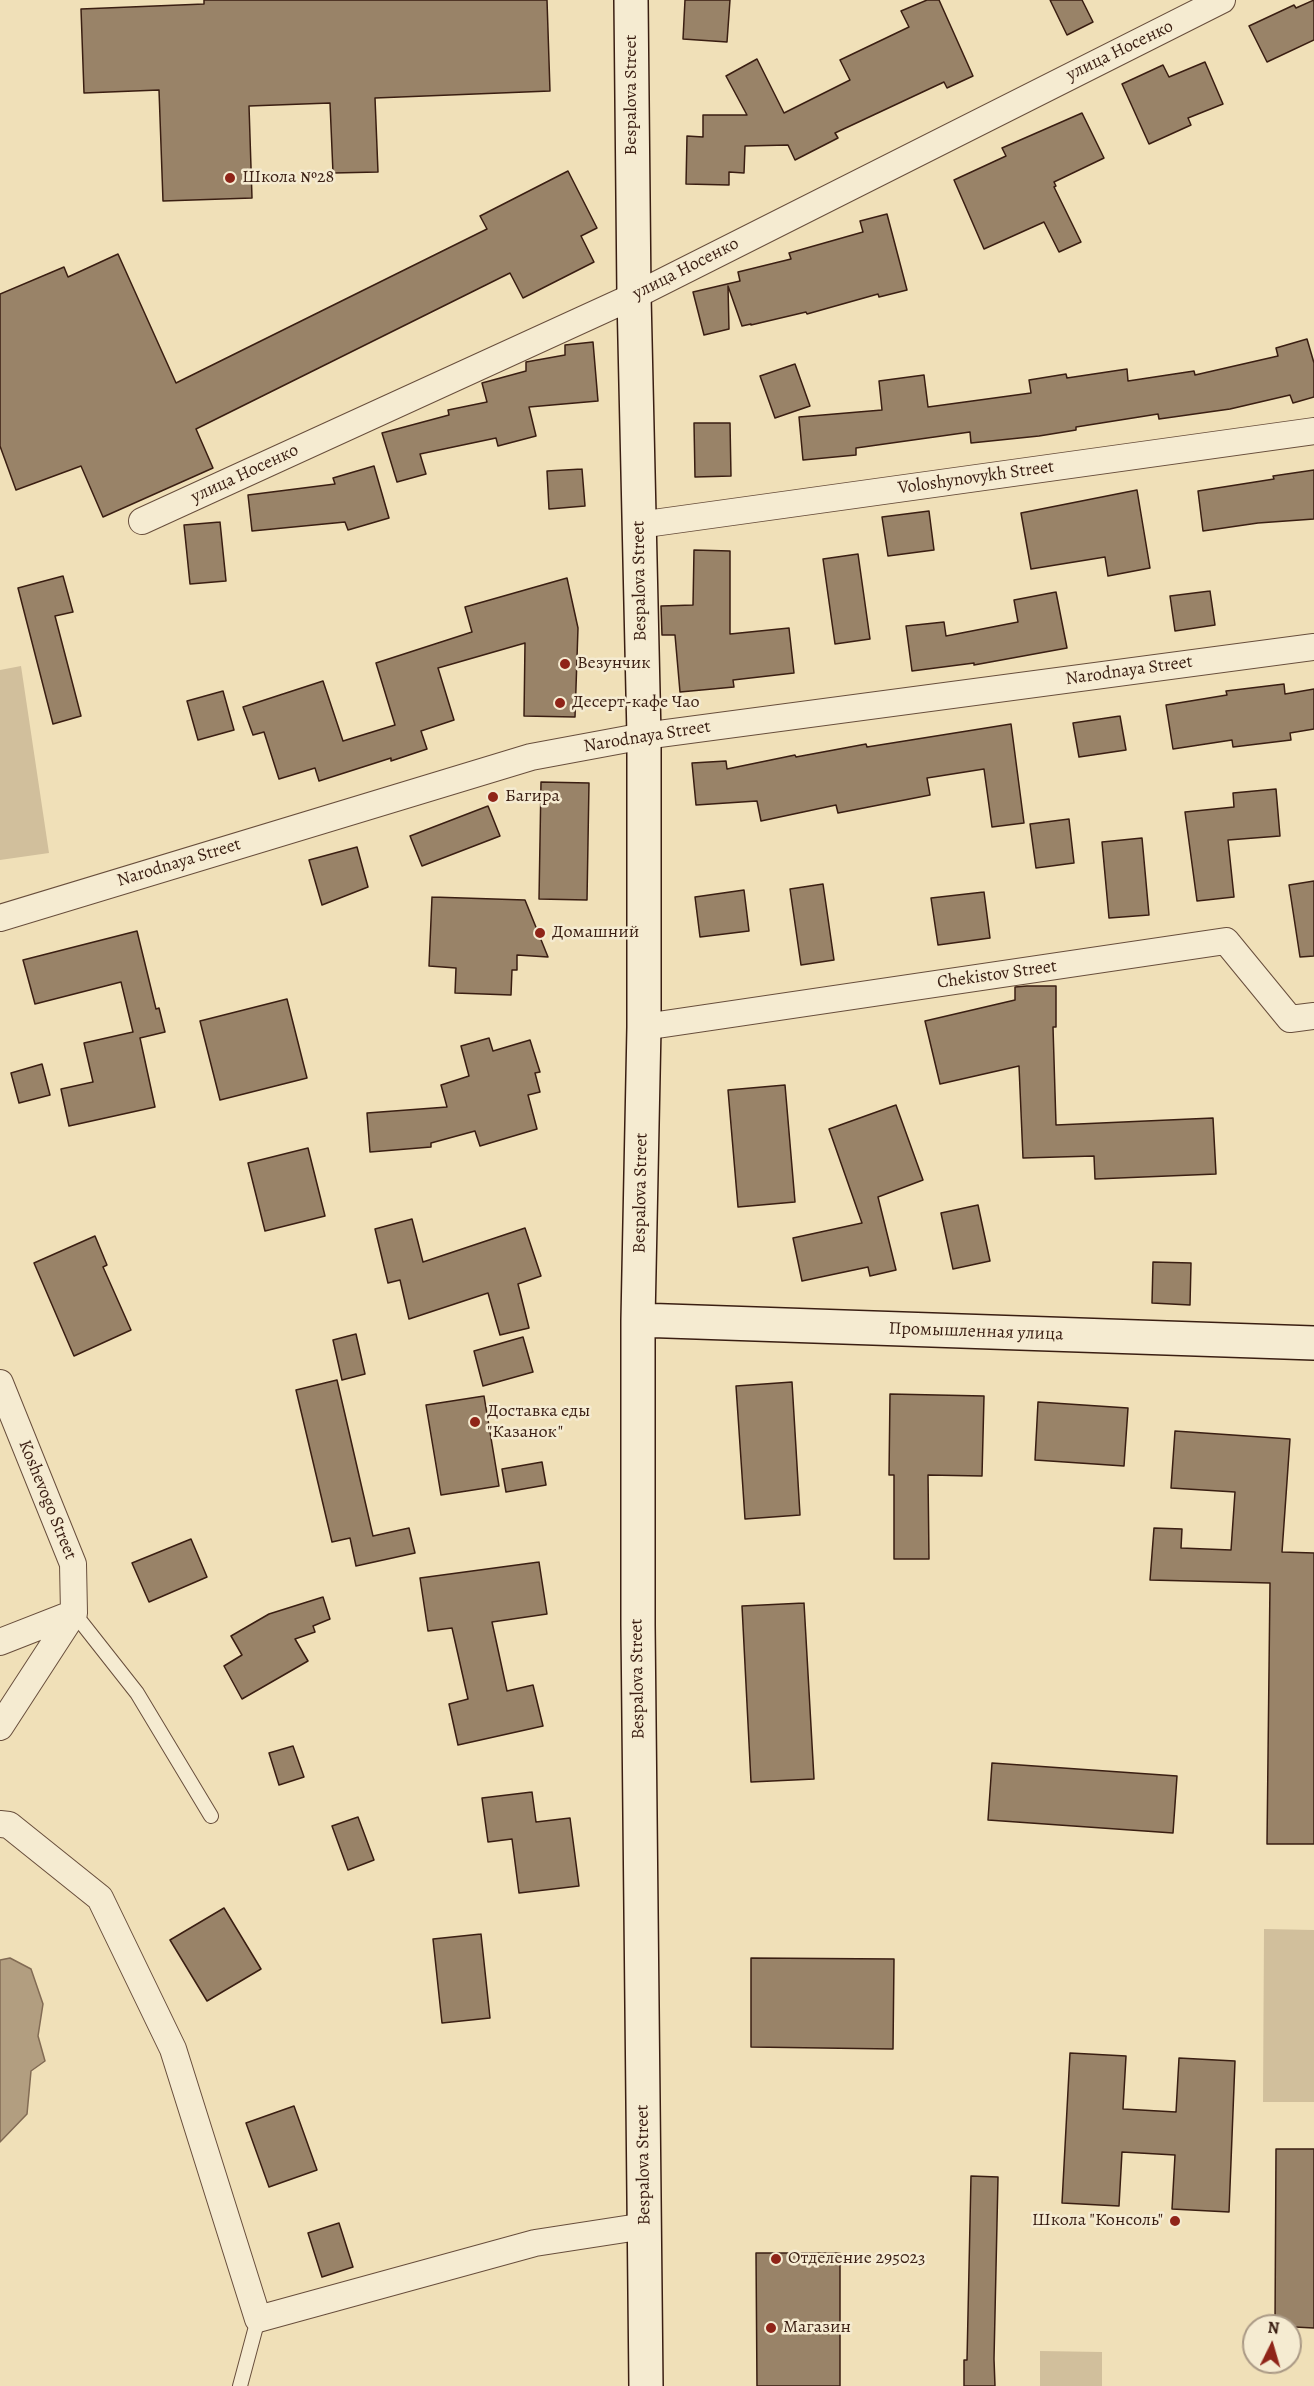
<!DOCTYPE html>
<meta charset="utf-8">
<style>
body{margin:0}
#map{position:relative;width:1314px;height:2386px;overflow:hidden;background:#f0e0b8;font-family:Alegreya,serif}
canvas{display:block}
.north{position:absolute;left:1242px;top:2314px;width:60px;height:60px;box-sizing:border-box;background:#f5ebd1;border:2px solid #aa9985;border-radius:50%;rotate:5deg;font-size:16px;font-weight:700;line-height:24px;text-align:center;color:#3a1e12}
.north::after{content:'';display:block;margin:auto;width:21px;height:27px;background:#8f2418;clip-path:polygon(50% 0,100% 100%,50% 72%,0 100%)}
</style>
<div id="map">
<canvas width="1314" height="2386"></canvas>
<div class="north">N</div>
</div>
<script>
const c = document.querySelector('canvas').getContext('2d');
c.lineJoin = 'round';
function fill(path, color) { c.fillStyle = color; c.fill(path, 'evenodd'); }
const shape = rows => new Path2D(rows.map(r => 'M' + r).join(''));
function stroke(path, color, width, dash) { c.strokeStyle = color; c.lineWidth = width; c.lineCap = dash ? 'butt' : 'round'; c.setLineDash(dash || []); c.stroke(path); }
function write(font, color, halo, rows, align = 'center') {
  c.font = font + ' Alegreya,serif'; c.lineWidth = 5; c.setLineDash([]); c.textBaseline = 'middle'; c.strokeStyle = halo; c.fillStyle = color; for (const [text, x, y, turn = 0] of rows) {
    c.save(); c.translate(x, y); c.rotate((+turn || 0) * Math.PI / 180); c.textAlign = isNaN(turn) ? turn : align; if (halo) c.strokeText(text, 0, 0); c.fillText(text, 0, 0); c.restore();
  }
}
fill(shape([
 [21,666,49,853,0,860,0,670],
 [1264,1929,1314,1930,1314,2102,1263,2102],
 [1040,2351,1102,2352,1102,2386,1040,2386]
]), '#d1bf9c');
const water = shape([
 [10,1958,31,1969,43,2004,38,2036,45,2061,31,2071,27,2114,0,2142,0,1960,10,1958]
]);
fill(water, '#b29e80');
stroke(water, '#826b54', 1.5);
const building = shape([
 [204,0,547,0,550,91,375,98,378,172,333,173,330,103,249,106,252,198,163,201,159,90,84,93,81,9,204,4,204,0],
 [685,0,730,0,727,42,683,39,685,0],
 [927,0,939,0,973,76,947,88,944,82,835,133,838,138,795,160,788,145,745,146,744,173,729,172,729,185,686,184,687,136,703,137,703,115,747,115,726,76,757,59,784,113,850,80,840,60,909,27,901,11,927,0],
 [1050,0,1082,0,1093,22,1067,35,1050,0],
 [1314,0,1314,40,1267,62,1249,26,1294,5,1296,8,1314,0],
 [1205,62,1223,104,1188,118,1191,125,1149,144,1122,84,1163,65,1169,77,1205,62],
 [1082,113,1104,158,1054,182,1056,186,1054,187,1081,242,1059,252,1044,222,984,249,954,180,1006,156,1002,148,1082,113],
 [568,171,597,228,581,236,594,262,523,298,510,273,196,429,213,468,103,517,81,466,16,490,0,446,0,294,64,267,68,277,118,254,176,383,487,229,480,216,568,171],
 [887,214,907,290,879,297,878,294,807,314,806,312,751,325,751,324,742,326,728,286,729,329,704,335,693,292,740,281,738,272,791,259,789,253,863,232,860,221,887,214],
 [1307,339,1314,363,1314,397,1293,403,1290,395,1230,409,1159,419,1158,414,1076,427,1076,430,1039,436,971,443,970,432,856,448,856,455,803,460,799,417,882,410,879,381,924,375,928,407,1031,393,1029,380,1066,374,1067,378,1127,369,1128,381,1194,371,1195,375,1278,356,1276,348,1307,339],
 [593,342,598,401,529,407,536,436,498,446,496,438,420,454,426,474,397,482,382,433,449,415,448,410,487,402,482,383,526,371,526,362,565,355,565,345,593,342],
 [795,364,810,406,775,418,760,376,795,364],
 [694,423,730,423,731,476,695,477,694,423],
 [374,466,389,518,348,530,345,522,252,531,248,495,335,484,333,478,374,466],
 [582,469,585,506,549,509,547,471,582,469],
 [1314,470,1314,519,1258,523,1203,531,1198,491,1274,479,1273,476,1314,470],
 [1137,490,1150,568,1108,576,1105,557,1031,569,1021,513,1137,490],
 [929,511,934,550,888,556,882,517,929,511],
 [220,522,226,581,190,584,184,525,220,522],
 [694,550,730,551,730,634,789,628,794,673,733,680,734,687,680,692,675,635,662,635,661,606,693,605,694,550],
 [858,554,870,639,835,644,823,559,858,554],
 [63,576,73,612,55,616,81,716,53,724,18,588,63,576],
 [567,578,578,628,575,717,524,716,525,643,438,668,454,720,421,731,427,749,391,761,391,758,319,781,315,768,279,779,264,732,253,735,243,707,323,681,343,741,395,725,376,663,472,632,465,607,567,578],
 [1210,591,1215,625,1175,631,1170,596,1210,591],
 [1056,592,1067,648,974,665,974,663,912,671,906,626,944,622,946,636,1018,622,1014,600,1056,592],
 [1284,684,1285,694,1314,689,1314,729,1290,733,1291,740,1233,747,1232,740,1173,749,1166,705,1227,695,1226,691,1284,684],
 [223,691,234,730,198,740,187,701,223,691],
 [1120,716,1126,750,1079,757,1073,723,1120,716],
 [1011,724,1024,823,992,827,984,769,927,778,930,795,838,813,836,805,761,821,757,801,696,805,692,763,726,761,727,769,795,755,796,757,866,744,867,747,1011,724],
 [541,782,589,783,587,900,539,899,541,782],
 [1276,789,1280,836,1228,840,1234,897,1197,901,1185,812,1234,807,1233,793,1276,789],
 [488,806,500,836,422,866,410,836,488,806],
 [1069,819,1074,863,1036,868,1030,824,1069,819],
 [1142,838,1149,915,1109,918,1102,842,1142,838],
 [357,847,368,887,322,905,309,860,357,847],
 [1314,881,1314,956,1300,957,1289,885,1314,881],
 [823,884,834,960,801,965,790,889,823,884],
 [744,890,749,931,700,937,695,897,744,890],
 [984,892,990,938,938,945,931,898,984,892],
 [432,897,525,900,548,957,517,955,517,970,512,970,511,995,455,993,456,968,429,966,432,897],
 [137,931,156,1009,159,1008,165,1032,140,1038,155,1107,69,1126,61,1089,93,1082,84,1043,133,1032,121,982,35,1004,23,960,137,931],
 [1027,986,1056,986,1056,1027,1053,1027,1056,1125,1213,1118,1216,1174,1095,1179,1094,1156,1023,1158,1019,1066,940,1084,925,1021,1015,1000,1015,987,1027,986],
 [287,999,307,1078,220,1100,200,1021,287,999],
 [489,1038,493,1051,530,1040,540,1072,535,1073,540,1092,528,1095,537,1129,480,1146,475,1131,431,1143,431,1147,370,1152,367,1113,447,1107,441,1085,469,1076,461,1046,489,1038],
 [42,1064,50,1095,19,1103,11,1073,42,1064],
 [785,1085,795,1202,738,1207,728,1090,785,1085],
 [896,1105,923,1180,878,1197,896,1270,870,1276,868,1267,802,1281,793,1238,862,1223,829,1129,896,1105],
 [308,1148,325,1216,265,1231,248,1163,308,1148],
 [978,1205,990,1261,953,1269,941,1213,978,1205],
 [412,1219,423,1262,525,1228,541,1276,518,1284,529,1328,500,1335,488,1293,409,1319,400,1280,388,1283,375,1229,412,1219],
 [95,1236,107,1265,103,1267,131,1330,74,1356,34,1263,95,1236],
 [1153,1262,1191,1263,1190,1305,1152,1303,1153,1262],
 [356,1334,365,1374,342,1380,333,1340,356,1334],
 [523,1337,533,1372,483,1386,474,1351,523,1337],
 [337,1380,373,1536,409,1528,415,1553,356,1566,350,1538,332,1542,296,1390,337,1380],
 [792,1382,800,1515,745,1519,736,1386,792,1382],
 [890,1394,984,1396,982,1476,928,1475,929,1559,894,1559,894,1475,889,1475,890,1394],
 [484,1396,499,1486,441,1495,426,1405,484,1396],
 [1038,1402,1128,1408,1124,1466,1035,1460,1038,1402],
 [1175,1431,1290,1439,1282,1552,1314,1553,1314,1844,1267,1844,1270,1583,1150,1580,1154,1528,1182,1529,1181,1548,1231,1550,1235,1492,1171,1488,1175,1431],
 [542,1462,546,1485,506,1492,502,1469,542,1462],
 [191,1539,207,1577,149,1602,132,1563,191,1539],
 [539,1562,547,1614,492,1622,507,1691,533,1685,543,1726,458,1745,449,1704,468,1699,452,1628,428,1631,420,1578,539,1562],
 [323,1597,330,1619,313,1626,315,1632,295,1639,308,1661,242,1699,224,1666,242,1655,231,1636,269,1614,323,1597],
 [804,1603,814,1779,751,1782,742,1606,804,1603],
 [293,1746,304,1777,279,1785,269,1753,293,1746],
 [992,1763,1177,1776,1173,1833,988,1820,992,1763],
 [532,1792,536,1822,570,1818,579,1886,519,1893,512,1839,488,1842,482,1798,532,1792],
 [358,1817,374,1860,348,1870,332,1826,358,1817],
 [224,1908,261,1969,207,2001,170,1940,224,1908],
 [481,1934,490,2018,442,2023,433,1939,481,1934],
 [751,1958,894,1959,893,2049,751,2047,751,1958],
 [1070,2053,1126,2056,1123,2109,1176,2112,1179,2058,1235,2061,1229,2212,1172,2209,1175,2155,1122,2152,1119,2206,1062,2203,1070,2053],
 [294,2106,317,2170,269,2187,246,2123,294,2106],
 [1276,2149,1314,2149,1314,2328,1275,2326,1276,2149],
 [971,2176,998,2177,994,2359,995,2386,964,2386,964,2360,967,2360,971,2176],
 [339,2223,353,2267,322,2277,308,2233,339,2223],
 [756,2253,840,2253,840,2386,757,2386,756,2253]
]);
fill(building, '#998368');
stroke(building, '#3a1e12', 1.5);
const lane = shape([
 [74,1613,137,1693,211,1816],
 [240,2386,258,2319]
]);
const street = shape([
 [142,521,634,296,1222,0],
 [639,525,1314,431],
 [0,918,531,757,644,736,1314,647],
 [644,1027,1226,941,1290,1019,1314,1016],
 [0,1383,73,1564,74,1613,0,1642],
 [0,1727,74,1613],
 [0,1824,9,1825,100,1898,173,2049,258,2319,535,2243,645,2226]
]);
const secondary = shape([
 [631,0,634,296,644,736,644,1027,638,1320,638,1625,646,2386],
 [638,1320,1314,1343]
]);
stroke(lane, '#684e3c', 16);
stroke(street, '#684e3c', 28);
stroke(secondary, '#3a1e12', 36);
stroke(lane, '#f5ebd1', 14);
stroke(street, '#f5ebd1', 26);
stroke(secondary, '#f5ebd1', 33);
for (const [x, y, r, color] of [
 [230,178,6,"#8f2418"],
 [565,664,6,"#8f2418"],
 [560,703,6,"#8f2418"],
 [493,797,6,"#8f2418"],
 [540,933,6,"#8f2418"],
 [475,1422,6,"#8f2418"],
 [1175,2221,6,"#8f2418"],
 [776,2259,6,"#8f2418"],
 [771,2328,6,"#8f2418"]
]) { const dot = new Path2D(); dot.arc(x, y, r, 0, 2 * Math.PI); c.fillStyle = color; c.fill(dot); stroke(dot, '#f5ebd1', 2); }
write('18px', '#3a1e12', '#f5ebd1', [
 ["улица Носенко",1120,51,-26],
 ["Bespalova Street",632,95,-90],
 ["улица Носенко",686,269,-27],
 ["улица Носенко",245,474,-25],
 ["Voloshynovykh Street",976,478,-8],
 ["Bespalova Street",640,581,-91],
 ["Narodnaya Street",1129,671,-8],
 ["Narodnaya Street",647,737,-9],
 ["Narodnaya Street",179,863,-17],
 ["Chekistov Street",997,975,-8],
 ["Bespalova Street",641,1193,-89],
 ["Промышленная улица",976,1332,2],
 ["Koshevogo Street",47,1500,68],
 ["Bespalova Street",638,1679,-91],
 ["Bespalova Street",644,2165,-91]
]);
write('18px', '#3a1e12', '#f5ebd1', [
 ["Школа №28",242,178],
 ["Везунчик",577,664],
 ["Десерт-кафе Чао",572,703],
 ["Багира",505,797],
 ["Домашний",552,933],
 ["Доставка еды",487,1412],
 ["\"Казанок\"",487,1433],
 ["Школа \"Консоль\"",1163,2221,"right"],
 ["Отделение 295023",788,2259],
 ["Магазин",783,2328]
], 'left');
</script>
